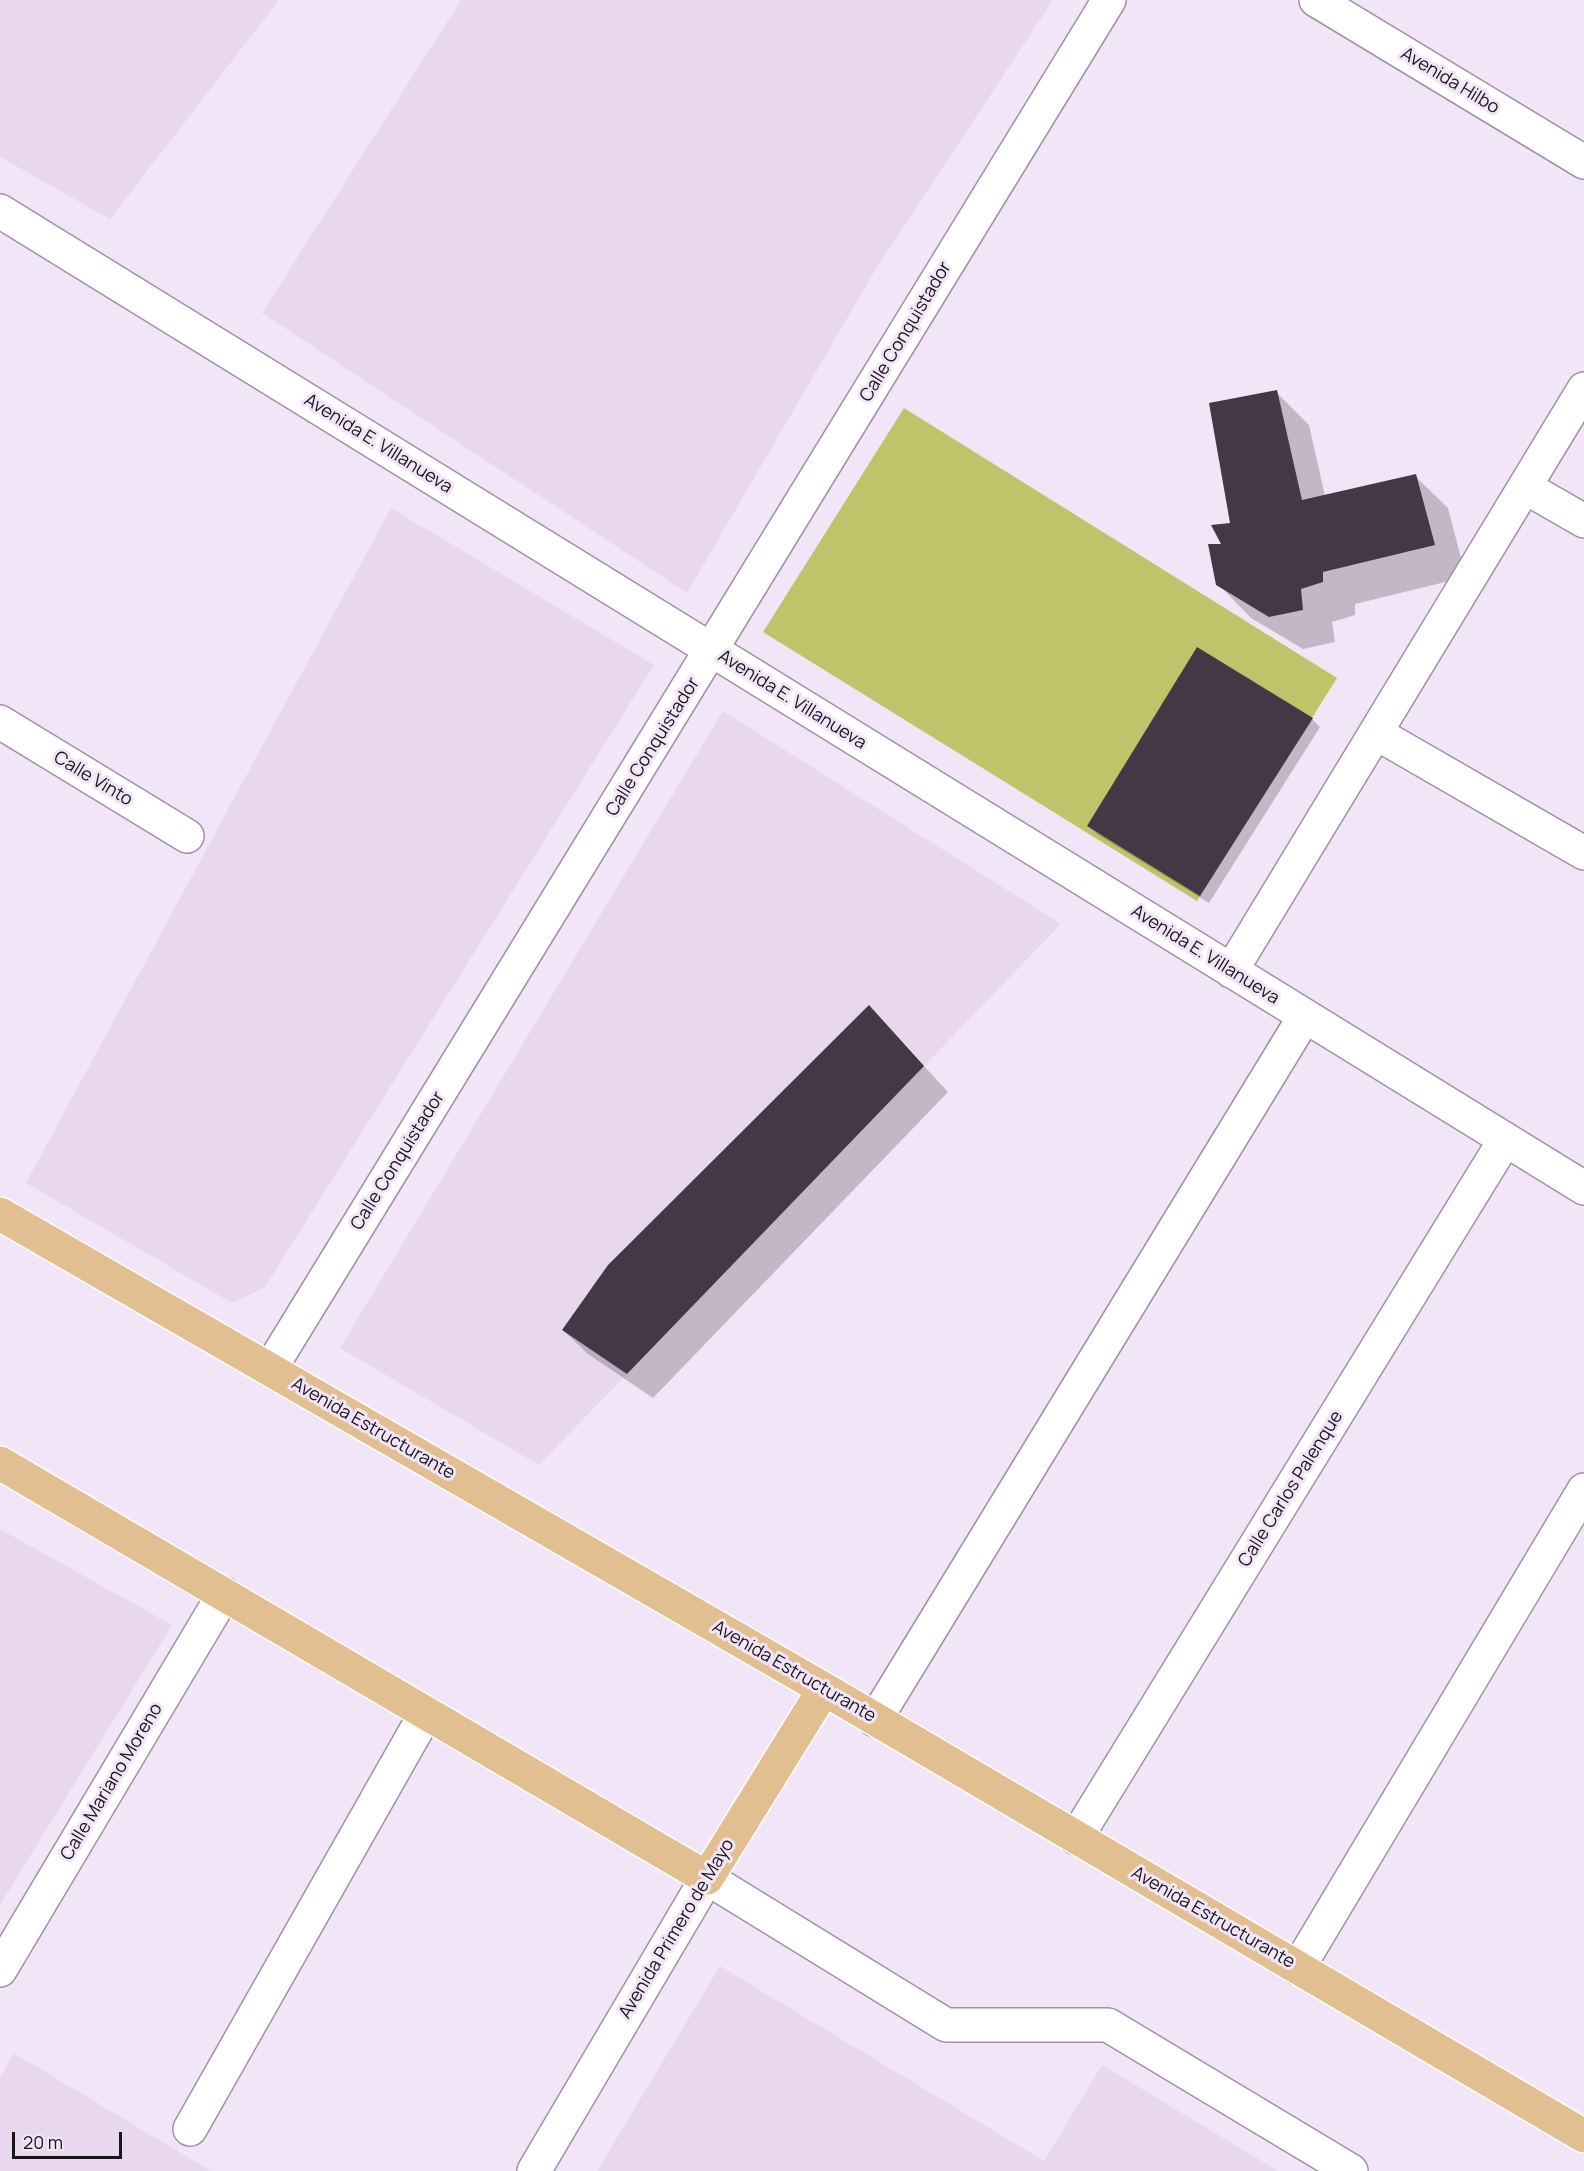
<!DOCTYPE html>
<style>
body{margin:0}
#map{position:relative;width:1584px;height:2171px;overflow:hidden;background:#f3e5f8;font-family:Manrope,sans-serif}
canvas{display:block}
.scale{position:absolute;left:12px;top:2132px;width:110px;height:27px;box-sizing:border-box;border:3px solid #1a151b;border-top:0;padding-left:8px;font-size:18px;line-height:21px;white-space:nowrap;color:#1a151b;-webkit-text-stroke:4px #f3e5f8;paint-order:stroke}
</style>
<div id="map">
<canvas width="1584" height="2171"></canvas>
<div class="scale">20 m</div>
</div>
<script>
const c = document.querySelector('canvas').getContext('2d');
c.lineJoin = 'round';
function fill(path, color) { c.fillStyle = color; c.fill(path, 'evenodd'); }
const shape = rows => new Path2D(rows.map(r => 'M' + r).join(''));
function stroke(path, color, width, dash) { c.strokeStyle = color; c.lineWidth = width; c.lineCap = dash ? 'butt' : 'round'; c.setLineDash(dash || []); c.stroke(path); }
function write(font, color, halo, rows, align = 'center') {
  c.font = font + ' Manrope,sans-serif'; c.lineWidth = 6; c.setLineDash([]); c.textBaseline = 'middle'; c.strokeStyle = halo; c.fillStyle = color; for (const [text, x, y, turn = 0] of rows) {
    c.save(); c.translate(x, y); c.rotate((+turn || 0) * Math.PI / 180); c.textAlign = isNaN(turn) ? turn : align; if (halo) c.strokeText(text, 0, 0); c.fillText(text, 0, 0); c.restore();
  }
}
fill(shape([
 [0,0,279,0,110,219,0,157],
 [461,0,1053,0,877,267,687,593,262,313],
 [391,508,654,665,265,1287,232,1303,26,1183],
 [723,711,1061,924,539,1465,340,1348],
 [0,1529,172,1625,0,1905],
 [720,1966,1044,2161,1102,2065,1278,2171,597,2171],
 [14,2053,211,2171,0,2171,0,2077]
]), '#e9d6ef');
fill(shape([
 [904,408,1337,678,1197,901,763,632]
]), '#bec469');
fill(shape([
 [1276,392,1309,425,1325,496,1415,476,1448,508,1466,577,1355,604,1355,615,1332,622,1335,642,1303,649,1251,618,1218,584,1224,545],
 [1312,719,1320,727,1209,903,1097,834,1089,826],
 [869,1007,948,1092,653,1398,588,1354,563,1330]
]), '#0003');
fill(shape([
 [1277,390,1302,500,1416,474,1435,545,1323,572,1323,582,1301,589,1303,610,1269,617,1216,585,1208,544,1221,544,1211,525,1230,523,1209,403],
 [1197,647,1313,718,1200,896,1087,826],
 [869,1005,924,1066,627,1374,562,1330,608,1265]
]), '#443847');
const minor = shape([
 [1316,0,1584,162],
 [0,211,1584,1188],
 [1525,487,1584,521],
 [0,722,187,836],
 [1376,733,1584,853],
 [1231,971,1584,389],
 [270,1369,1109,0],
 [875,1720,1305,1016],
 [1076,1838,1505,1140],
 [1298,1968,1584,1490],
 [0,1970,224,1594],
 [190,2129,426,1713],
 [534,2171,707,1878,946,2025,1108,2025,1351,2171]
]);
const major = shape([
 [0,1214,824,1689,1584,2136],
 [0,1463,707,1878,824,1689]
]);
stroke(minor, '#a092a4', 36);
stroke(major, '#fff', 36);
stroke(minor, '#fff', 33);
stroke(major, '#e2bf91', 33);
write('18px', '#1a151b', '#f3e5f8', [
 ["Avenida Hilbo",1450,81,31],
 ["Calle Conquistador",906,332,-59],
 ["Avenida E. Villanueva",378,444,32],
 ["Avenida E. Villanueva",792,700,32],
 ["Calle Conquistador",653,747,-58],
 ["Calle Vinto",93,779,31],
 ["Avenida E. Villanueva",1205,955,32],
 ["Calle Conquistador",398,1161,-58],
 ["Avenida Estructurante",373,1429,30],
 ["Calle Carlos Palenque",1291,1489,-58],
 ["Avenida Estructurante",794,1672,30],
 ["Calle Mariano Moreno",112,1782,-59],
 ["Avenida Estructurante",1213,1918,30],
 ["Avenida Primero de Mayo",677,1929,-59]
]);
</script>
